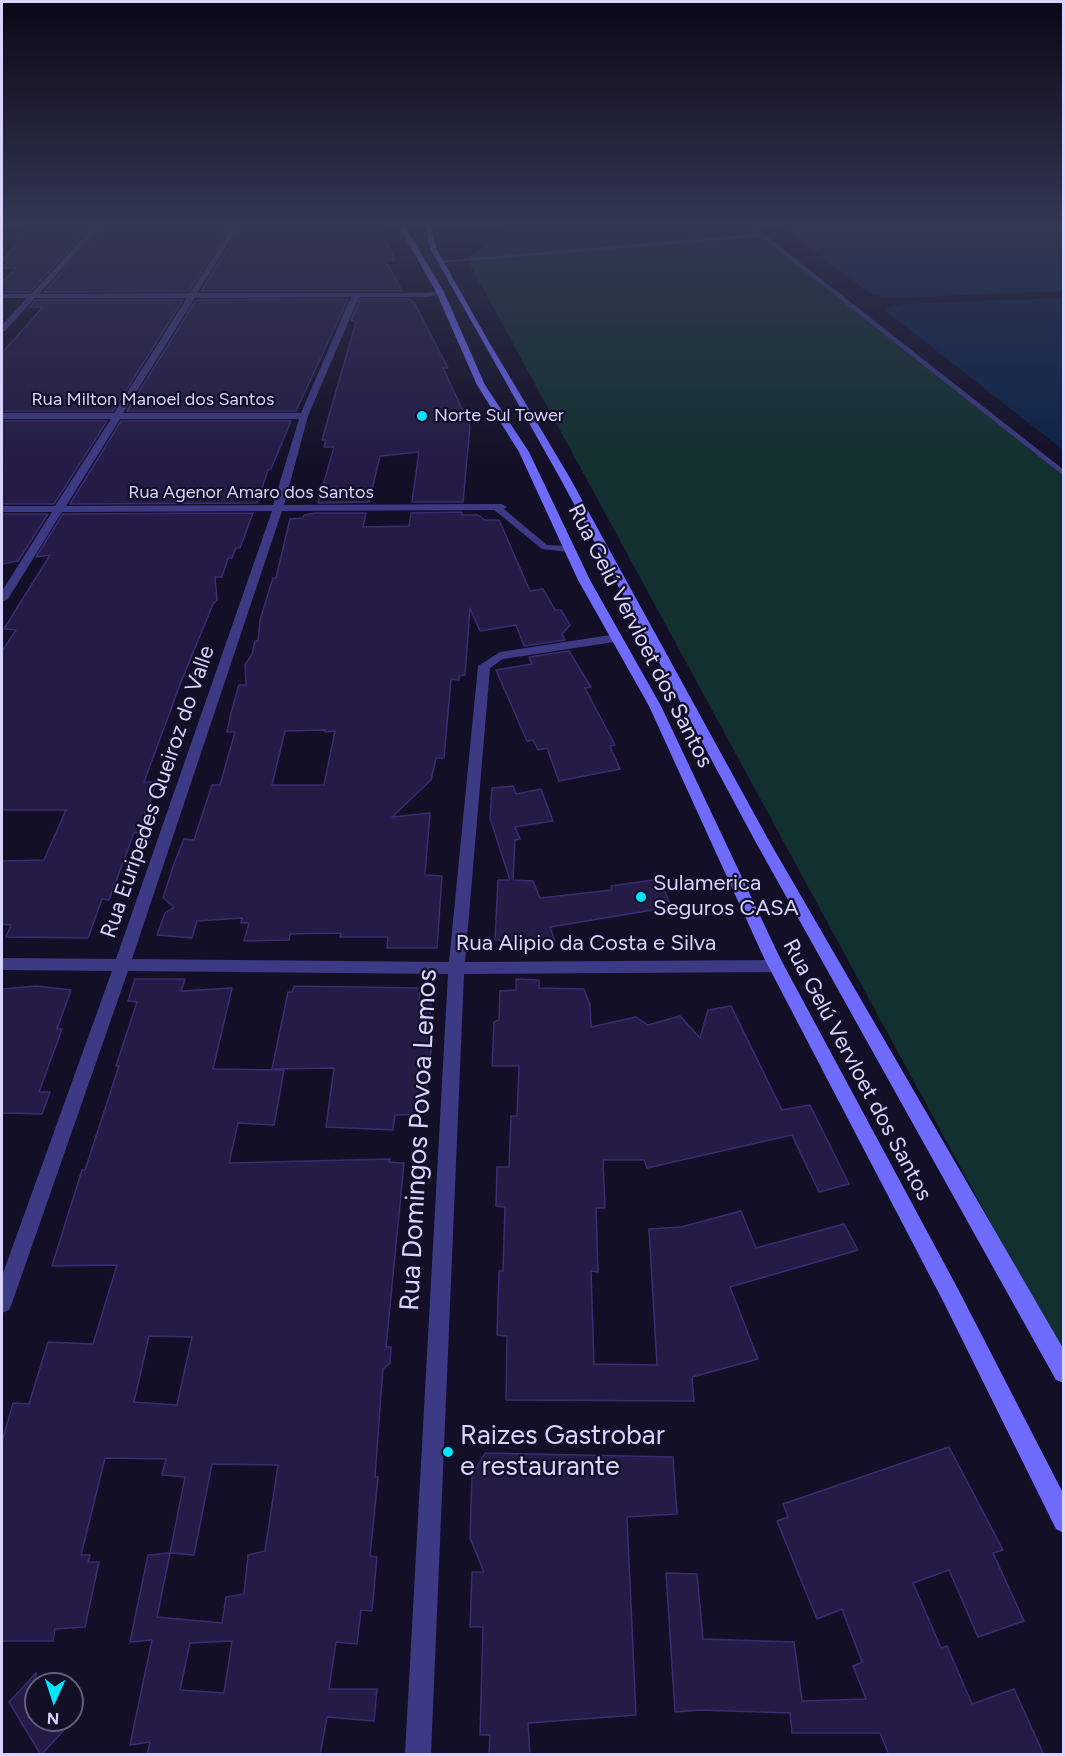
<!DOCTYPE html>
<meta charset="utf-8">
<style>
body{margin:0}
#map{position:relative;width:1065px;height:1756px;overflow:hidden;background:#130f26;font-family:Figtree,sans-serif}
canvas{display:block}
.frame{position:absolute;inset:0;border:3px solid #d9d4ff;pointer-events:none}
.north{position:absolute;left:24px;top:1672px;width:60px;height:60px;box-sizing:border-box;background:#130f26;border:2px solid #625e7d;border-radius:50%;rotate:183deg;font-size:16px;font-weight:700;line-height:24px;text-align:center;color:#d9d4ff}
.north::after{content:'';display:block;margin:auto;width:21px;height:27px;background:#00e5ff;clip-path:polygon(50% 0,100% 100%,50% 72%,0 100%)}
</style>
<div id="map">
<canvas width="1065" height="1756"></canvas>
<div class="frame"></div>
<div class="north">N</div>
</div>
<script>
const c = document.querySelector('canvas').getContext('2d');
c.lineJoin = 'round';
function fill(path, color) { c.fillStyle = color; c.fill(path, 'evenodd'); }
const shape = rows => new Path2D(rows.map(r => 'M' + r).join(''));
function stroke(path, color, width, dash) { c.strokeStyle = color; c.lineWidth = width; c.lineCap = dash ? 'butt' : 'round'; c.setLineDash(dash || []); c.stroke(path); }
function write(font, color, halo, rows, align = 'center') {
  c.font = font + ' Figtree,sans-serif'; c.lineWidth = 4.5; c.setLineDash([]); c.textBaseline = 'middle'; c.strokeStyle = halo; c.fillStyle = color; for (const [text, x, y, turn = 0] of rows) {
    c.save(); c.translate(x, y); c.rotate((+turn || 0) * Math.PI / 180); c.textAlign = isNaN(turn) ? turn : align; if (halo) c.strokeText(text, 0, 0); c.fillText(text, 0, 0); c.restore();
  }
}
fill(shape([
 [514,223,745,223,1063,474,1063,1356,467,259]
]), '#12302f');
fill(shape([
 [851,223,1063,223,1063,291,895,298,873,295,786,231,793,225],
 [1063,298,1063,450,886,311,891,306,904,304]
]), '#0c2248');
const building = shape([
 [37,223,94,223,30,292,2,292,2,282,16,268,2,268,9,261,2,260,37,223],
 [106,223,222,223,220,226,231,226,189,291,44,292,106,223],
 [289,223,377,223,395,260,386,261,402,291,201,291,242,226,289,226,289,223],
 [348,299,296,411,127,411,196,300,348,299],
 [360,299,408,299,414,302,448,368,443,368,470,426,463,502,412,502,419,452,380,456,369,502,318,503,334,447,324,447,326,440,322,440,356,322,351,320,360,299],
 [36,300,183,300,113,411,2,411,2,353,43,307,30,307,36,300],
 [2,421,107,421,54,504,2,504,2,421],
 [121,421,291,421,271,469,268,470,257,503,70,504,121,421],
 [462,512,461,515,478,515,485,520,499,520,530,591,543,589,555,610,561,610,570,625,562,634,565,640,524,646,516,625,480,631,470,608,465,675,459,676,459,680,451,679,444,758,436,758,431,780,392,817,430,813,425,875,442,876,437,948,387,948,388,937,340,937,341,933,290,934,289,940,244,941,249,923,241,923,242,918,197,921,192,938,157,935,165,913,174,907,163,898,174,864,184,839,194,840,212,785,220,785,235,732,227,732,231,713,239,685,246,685,245,665,252,654,255,641,258,641,260,620,273,578,276,578,290,519,303,518,304,515,315,513,366,513,363,527,409,526,411,513,462,512],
 [325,730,325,732,335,731,324,785,272,785,285,731,325,730],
 [253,513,240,548,236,548,232,558,228,558,222,577,215,577,217,600,213,604,181,682,144,782,156,782,147,811,150,811,142,833,134,833,109,900,102,899,88,938,6,937,11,925,2,924,2,861,44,860,66,810,2,810,2,651,16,630,4,629,50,555,36,557,63,514,253,513],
 [2,514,48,514,18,561,2,564,2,514],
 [569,651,591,687,585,688,615,745,610,746,620,769,559,781,547,748,538,750,533,740,527,741,496,670,532,664,529,657,569,651],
 [513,786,516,794,541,789,553,821,515,827,520,839,515,840,513,880,533,881,540,898,612,890,611,886,660,879,671,907,550,927,555,941,495,940,498,880,510,880,490,818,492,788,513,786],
 [135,979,185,979,181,991,232,988,213,1069,284,1070,274,1125,238,1123,229,1163,390,1159,389,1162,404,1163,386,1347,391,1347,390,1363,383,1369,381,1394,375,1477,378,1477,370,1556,377,1557,372,1611,361,1610,357,1644,336,1642,329,1689,377,1689,374,1721,327,1717,320,1755,147,1755,150,1742,130,1745,152,1640,130,1642,148,1555,170,1553,185,1477,162,1475,166,1459,105,1458,81,1555,90,1555,88,1562,99,1562,85,1627,55,1629,53,1641,2,1641,2,1442,13,1403,29,1404,48,1342,93,1344,117,1265,52,1266,82,1170,85,1170,119,1066,116,1066,137,1002,128,1001,135,979],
 [149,1336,192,1337,177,1405,134,1402,149,1336],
 [212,1464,278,1465,265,1551,248,1555,244,1594,226,1597,222,1623,157,1617,170,1553,194,1555,212,1464],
 [232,1641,224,1693,180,1690,190,1643,232,1641],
 [516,979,539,980,539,988,584,989,590,1005,591,1027,636,1017,648,1025,680,1016,700,1038,708,1010,731,1006,782,1110,810,1105,849,1184,819,1192,792,1135,647,1168,644,1160,603,1160,605,1208,596,1208,598,1272,591,1271,594,1364,657,1365,649,1229,681,1227,741,1211,756,1248,844,1224,858,1250,730,1287,758,1359,692,1377,694,1401,506,1400,507,1336,497,1335,499,1271,503,1271,505,1207,496,1206,497,1167,509,1167,511,1116,517,1116,519,1066,492,1066,494,1022,499,1020,500,991,516,990,516,979],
 [36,986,71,990,57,1029,62,1029,39,1092,50,1092,42,1114,2,1113,2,989,36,986],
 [294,986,420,988,419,1004,431,1004,428,1044,432,1044,423,1114,395,1115,393,1130,326,1127,334,1068,272,1069,288,992,292,992,294,986],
 [949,1447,1003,1550,993,1553,1024,1621,978,1637,949,1570,913,1583,941,1648,947,1646,972,1704,1014,1689,1044,1755,889,1755,880,1733,792,1733,790,1713,700,1710,675,1712,666,1573,697,1574,703,1639,794,1642,802,1701,866,1699,853,1666,862,1662,842,1609,817,1619,777,1521,788,1517,783,1504,949,1447],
 [485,1453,673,1457,677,1514,627,1517,636,1715,528,1723,530,1755,489,1755,490,1735,480,1735,483,1627,470,1627,472,1572,484,1572,470,1538,472,1476,485,1453],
 [36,1673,36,1720,56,1720,63,1731,41,1755,9,1702,36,1673]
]);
fill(building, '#241b47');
stroke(building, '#3b2d73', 1.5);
fill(shape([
 [744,223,750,223,1064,470,1064,476,761,237,441,263,438,261,757,234,744,223],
 [493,505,499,505,547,545,568,546,572,549,568,552,542,549,493,509,493,505]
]), '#3d3a85');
fill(shape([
 [97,223,104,223,39,294,190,293,235,223,241,223,197,293,427,293,443,290,443,294,427,297,359,297,308,416,284,505,502,504,507,507,502,510,282,511,132,959,449,962,478,666,500,652,617,634,623,638,621,641,503,659,490,668,465,962,776,960,782,962,784,966,782,970,776,972,464,974,431,1754,405,1754,448,974,128,971,12,1303,9,1310,2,1313,2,1276,112,971,2,970,2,958,116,959,272,511,62,512,8,599,2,602,2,591,52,512,2,512,2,506,55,506,111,419,2,419,2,413,114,413,187,298,35,298,5,331,2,331,2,325,27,298,2,298,2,294,31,294,97,223],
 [351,297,301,413,123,413,195,298,351,297],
 [120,419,299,419,273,505,66,506,120,419]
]), '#3d3a85');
fill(shape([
 [397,223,403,223,444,292,485,385,529,452,590,580,661,706,780,958,958,1289,1064,1495,1064,1533,1056,1529,944,1303,764,958,649,706,578,580,519,452,477,385,436,292,397,223],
 [425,223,431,223,436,248,486,337,570,478,768,839,1064,1350,1064,1383,1056,1380,754,839,560,478,430,248,425,223]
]), '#6f6bff');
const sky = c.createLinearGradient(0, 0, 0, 469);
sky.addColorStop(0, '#0a0815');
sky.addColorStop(0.48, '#333752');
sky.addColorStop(1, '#33375200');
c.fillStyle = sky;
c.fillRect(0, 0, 1065, 469);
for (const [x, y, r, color] of [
 [422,416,6,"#00e5ff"],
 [641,897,6,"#00e5ff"],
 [448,1452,6,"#00e5ff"]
]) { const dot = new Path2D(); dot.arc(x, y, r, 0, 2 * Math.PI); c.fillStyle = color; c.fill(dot); stroke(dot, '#130f26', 2); }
write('18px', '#d9d4ff', '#130f26', [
 ["Rua Milton Manoel dos Santos",153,400],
 ["Rua Agenor Amaro dos Santos",251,493]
]);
write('18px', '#d9d4ff', '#130f26', [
 ["Norte Sul Tower",434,416]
], 'left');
write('22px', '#d9d4ff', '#130f26', [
 ["Rua Gelú Vervloet dos Santos",640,636,63],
 ["Rua Euripedes Queiroz do Valle",158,792,-71],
 ["Rua Alipio da Costa e Silva",586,944],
 ["Rua Gelú Vervloet dos Santos",857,1070,62]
]);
write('22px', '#d9d4ff', '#130f26', [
 ["Sulamerica",653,884],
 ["Seguros CASA",653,909]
], 'left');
write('27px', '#d9d4ff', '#130f26', [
 ["Rua Domingos Povoa Lemos",419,1140,-87]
]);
write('27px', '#d9d4ff', '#130f26', [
 ["Raizes Gastrobar",460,1436],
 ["e restaurante",460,1467]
], 'left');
</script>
